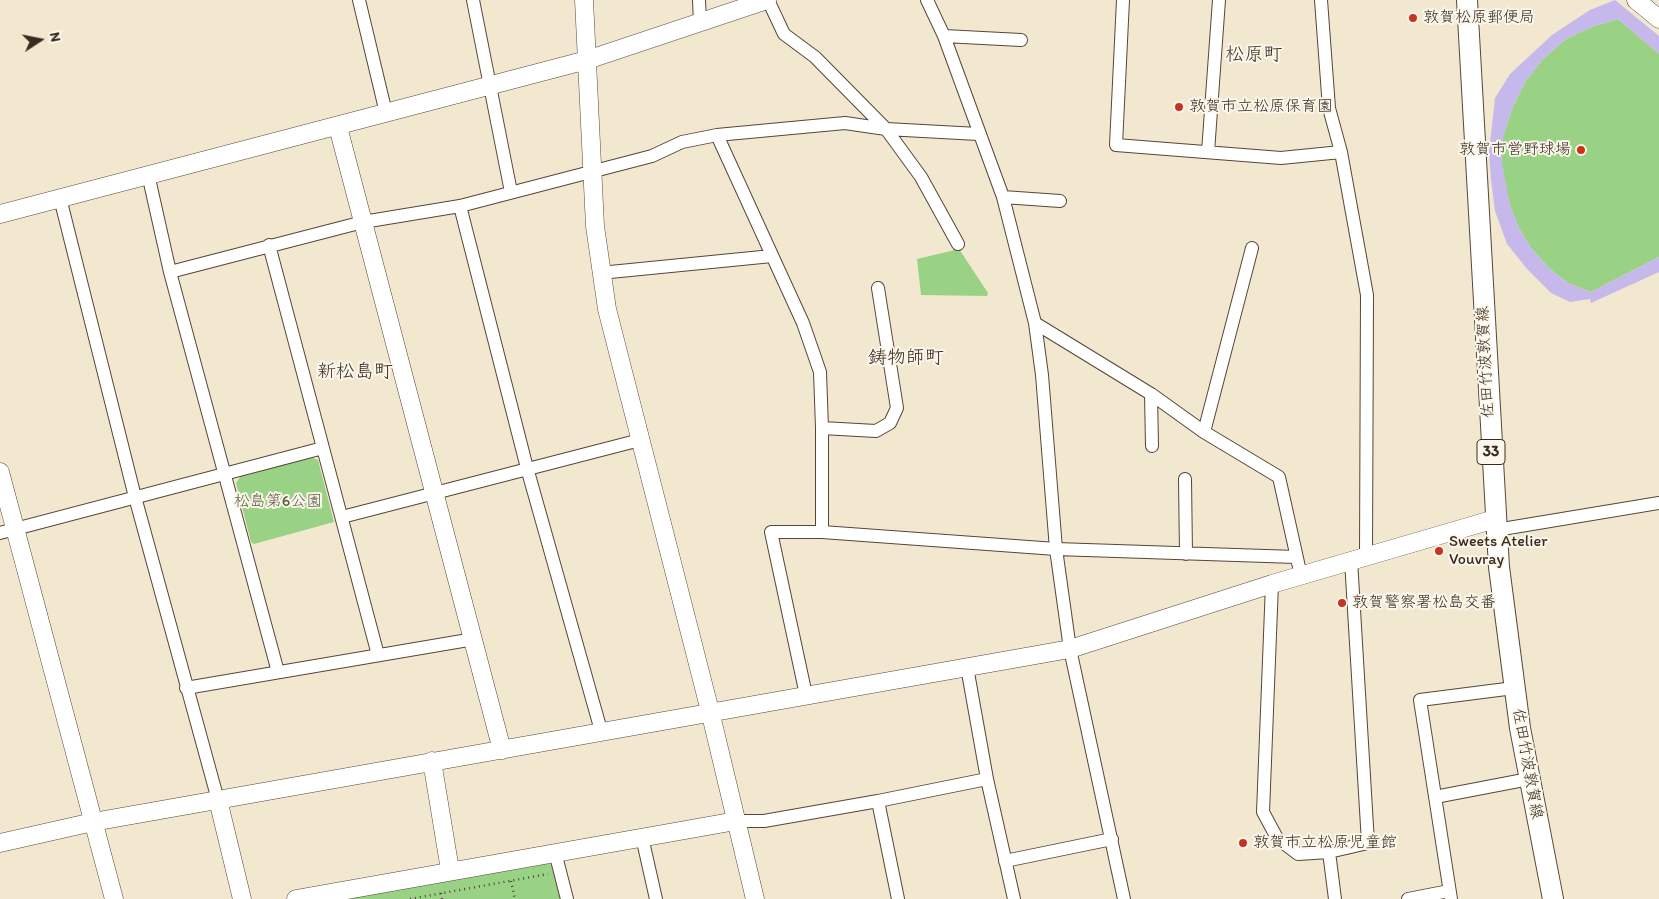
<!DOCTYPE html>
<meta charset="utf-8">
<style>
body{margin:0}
#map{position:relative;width:1659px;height:899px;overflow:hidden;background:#f2e8cf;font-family:Itim,sans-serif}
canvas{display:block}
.north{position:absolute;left:15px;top:15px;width:50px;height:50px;-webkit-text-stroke:4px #fbf7ec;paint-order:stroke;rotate:79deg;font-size:14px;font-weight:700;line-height:20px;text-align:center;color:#3b2a1e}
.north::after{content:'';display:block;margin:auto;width:18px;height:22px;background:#3b2a1e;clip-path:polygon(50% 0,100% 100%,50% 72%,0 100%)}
</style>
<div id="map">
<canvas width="1659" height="899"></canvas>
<div class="north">N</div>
</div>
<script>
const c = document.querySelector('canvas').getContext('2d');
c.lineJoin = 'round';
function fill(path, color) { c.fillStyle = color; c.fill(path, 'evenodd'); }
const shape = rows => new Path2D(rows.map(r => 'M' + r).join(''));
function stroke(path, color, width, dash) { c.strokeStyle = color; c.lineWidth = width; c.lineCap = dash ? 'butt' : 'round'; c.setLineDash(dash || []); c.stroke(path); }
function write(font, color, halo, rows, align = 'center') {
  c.font = font + ' Itim,"Klee One",sans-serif'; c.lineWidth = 4; c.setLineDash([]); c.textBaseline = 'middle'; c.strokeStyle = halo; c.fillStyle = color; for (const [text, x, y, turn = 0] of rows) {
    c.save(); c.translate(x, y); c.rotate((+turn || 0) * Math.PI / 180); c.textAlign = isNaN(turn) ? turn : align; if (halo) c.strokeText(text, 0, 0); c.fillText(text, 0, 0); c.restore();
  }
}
fill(shape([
 [1618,19,1659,54,1659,257,1591,292,1568,283,1550,269,1531,248,1519,228,1510,206,1501,162,1503,137,1512,109,1525,82,1543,59,1566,39,1594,26],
 [959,249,988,293,987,296,921,295,917,259],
 [311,457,318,460,334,522,254,544,251,542,236,483,240,477],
 [546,861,553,867,561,899,337,899]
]), '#99d285');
fill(shape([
 [1615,0,1659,36,1659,54,1618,19,1594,26,1566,39,1543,59,1525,82,1512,109,1503,137,1502,162,1510,206,1519,228,1531,248,1550,269,1568,283,1591,292,1659,257,1659,272,1591,303,1590,299,1570,302,1551,293,1528,270,1507,244,1495,211,1491,180,1489,152,1495,98,1510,74,1552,35,1590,10]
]), '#c7b8eb');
const street = shape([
 [359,0,386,113],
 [473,0,511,192],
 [699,0,700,23],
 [768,0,784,34,815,57,886,129,921,177,958,244],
 [927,0,944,36,1003,197,1035,323,1042,375,1056,549,1070,649,1124,899],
 [1123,0,1116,145,1281,158,1341,152],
 [1321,0,1329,108,1341,152,1367,295,1366,556],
 [944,36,1021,40],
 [717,135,845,123,886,129,978,134],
 [1208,152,1219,0],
 [148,174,170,272,278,672],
 [1003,197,1060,201],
 [60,198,135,497,218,800],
 [460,206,527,468,602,734],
 [269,245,323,448],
 [170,272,363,222,460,206,652,156,682,142,717,135,803,323,820,372,822,428,822,532],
 [600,273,772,256],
 [1035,323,1151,394,1204,432,1279,477,1301,576],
 [1151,394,1152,446],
 [822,428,876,431,890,423,897,408,878,288],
 [1204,432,1252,248],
 [1185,479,1186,554],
 [342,517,640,440],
 [1496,530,1659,503],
 [0,533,323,448,378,655],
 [1272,584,1263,812,1277,838,1298,854,1329,852,1368,843,1351,560],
 [967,667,987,779,1014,899],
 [186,688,474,639],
 [806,695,771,532,822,532,1056,549,1296,557],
 [1435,797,1529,779],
 [878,801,898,899],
 [736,821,764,821,878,801,987,779],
 [642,837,656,899],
 [555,852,567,899],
 [1329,852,1335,899],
 [1005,861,1112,839],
 [1408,899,1449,891],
 [1451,899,1420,700,1514,688]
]);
const secondary = shape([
 [584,0,595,226,607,309,710,711,755,899],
 [1636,0,1659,19],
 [338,127,502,750],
 [0,214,587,60,767,0],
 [0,472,114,899],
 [432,761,450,870],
 [218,800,242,899],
 [0,843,93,822,1070,649,1272,584,1495,519],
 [296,899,736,821]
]);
const primary = shape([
 [1467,0,1499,567,1520,728,1553,899]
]);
stroke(street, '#564639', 14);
stroke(secondary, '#564639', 19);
stroke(primary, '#564639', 22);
stroke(shape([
 [511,881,515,899],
 [441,893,442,899],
 [410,899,548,874]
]), '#564639', 2.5, [1, 4]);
stroke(street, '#fff', 12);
stroke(secondary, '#fff', 18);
stroke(primary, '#fff', 20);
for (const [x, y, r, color] of [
 [1413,18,5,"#c8321e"],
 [1179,107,5,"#c8321e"],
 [1581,150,5,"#c8321e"],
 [1439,551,5,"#c8321e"],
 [1342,603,5,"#c8321e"],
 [1243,843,5,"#c8321e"]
]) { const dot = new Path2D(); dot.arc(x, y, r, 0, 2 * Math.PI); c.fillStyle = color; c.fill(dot); stroke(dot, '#fbf7ec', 2); }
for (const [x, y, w] of [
 [1491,452,28]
]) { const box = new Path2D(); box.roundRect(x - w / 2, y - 12.5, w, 25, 4); c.fillStyle = '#fbf7ec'; c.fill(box); stroke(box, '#3b2a1e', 1); }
write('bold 15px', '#3b2a1e', null, [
 ["33",1491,452]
]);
write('16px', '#3b2a1e', '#fbf7ec', [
 ["敦賀松原郵便局",1423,18],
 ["敦賀市立松原保育園",1189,107],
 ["敦賀市営野球場",1571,150,"right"],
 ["Sweets Atelier",1449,542],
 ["Vouvray",1449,560],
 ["敦賀警察署松島交番",1352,603],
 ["敦賀市立松原児童館",1253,843]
], 'left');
write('16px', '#3b2a1e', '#fbf7ec', [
 ["佐田竹波敦賀線",1486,362,-93],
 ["佐田竹波敦賀線",1527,764,80]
]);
write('16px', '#575c3d', '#fbf7ec', [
 ["松島第6公園",278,502]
]);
write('19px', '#3b2a1e', '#fbf7ec', [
 ["松原町",1254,55],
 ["鋳物師町",906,358],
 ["新松島町",355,372]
]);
</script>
